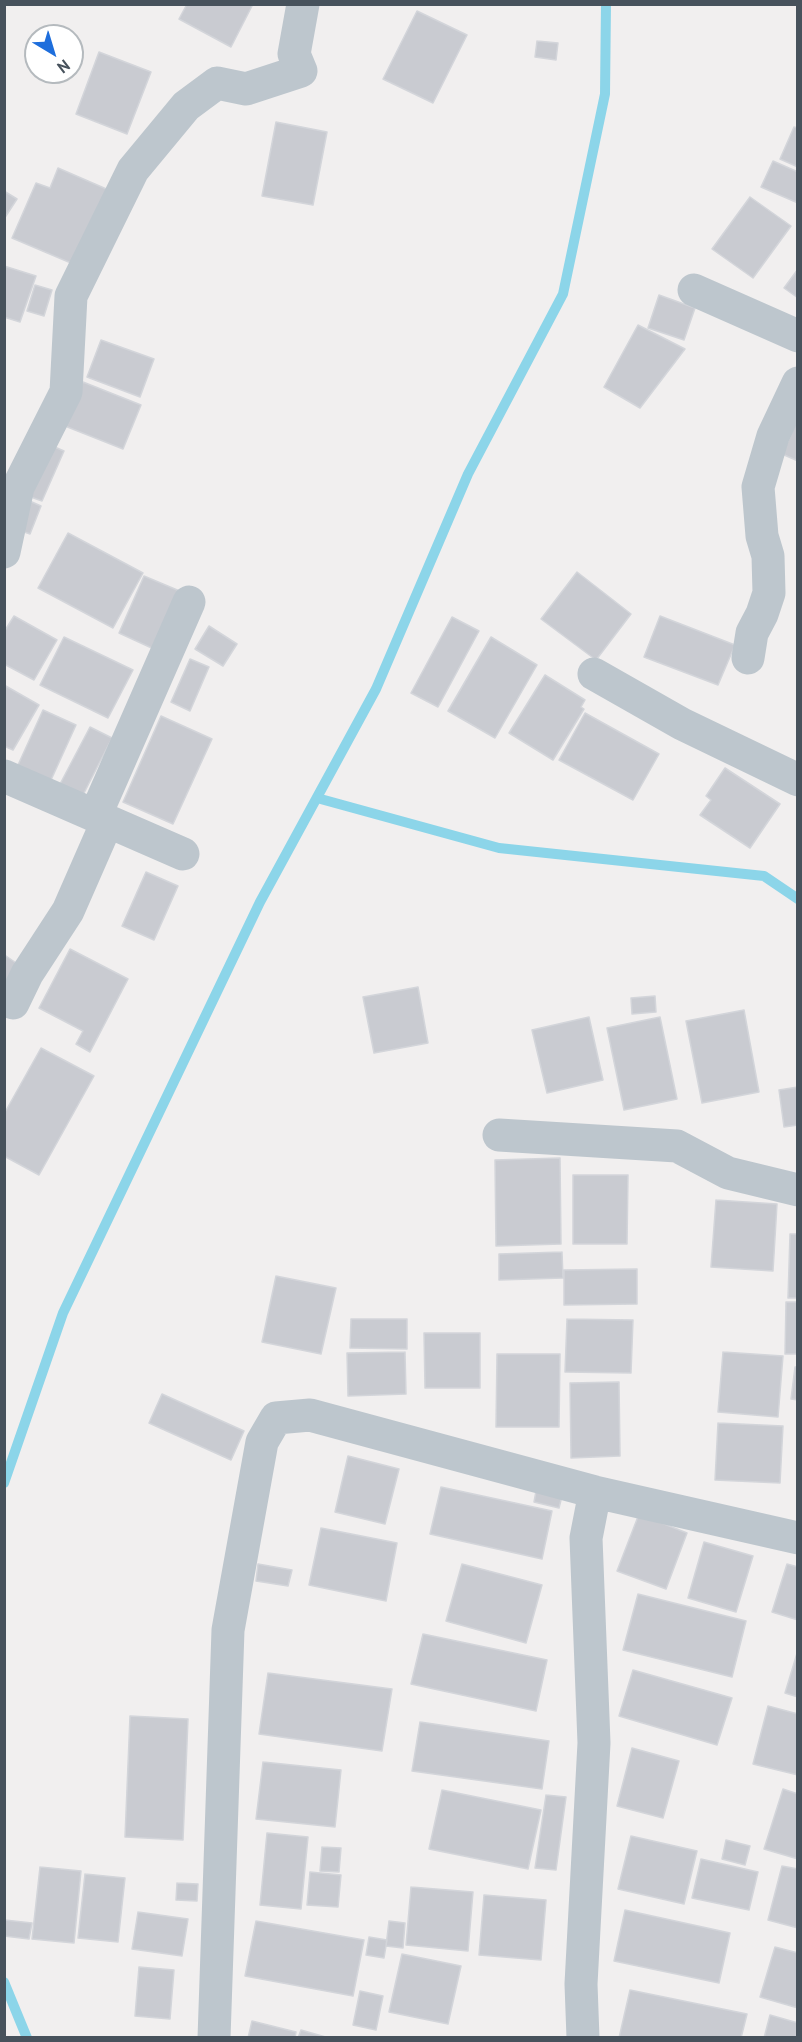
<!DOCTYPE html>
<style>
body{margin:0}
#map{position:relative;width:802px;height:2042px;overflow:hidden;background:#f1efef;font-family:"PT Sans",sans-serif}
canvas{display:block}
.frame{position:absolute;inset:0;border:6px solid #47525c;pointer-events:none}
.north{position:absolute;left:24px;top:24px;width:60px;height:60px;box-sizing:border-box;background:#fff;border:2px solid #b5babe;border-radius:50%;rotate:142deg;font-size:16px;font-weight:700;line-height:24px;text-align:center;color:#47525c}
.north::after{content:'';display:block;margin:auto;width:21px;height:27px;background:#1e6edc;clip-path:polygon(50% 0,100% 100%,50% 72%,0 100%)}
</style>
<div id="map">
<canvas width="802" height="2042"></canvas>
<div class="frame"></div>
<div class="north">N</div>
</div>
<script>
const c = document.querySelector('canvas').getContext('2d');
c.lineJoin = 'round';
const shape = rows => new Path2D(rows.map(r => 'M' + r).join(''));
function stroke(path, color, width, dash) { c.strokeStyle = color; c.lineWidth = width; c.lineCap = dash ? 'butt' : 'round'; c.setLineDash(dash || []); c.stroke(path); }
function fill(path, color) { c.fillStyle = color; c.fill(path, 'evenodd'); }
stroke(shape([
 [317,798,499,848,764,876,798,899],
 [4,1483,63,1313,260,902,376,689,468,474,563,294,605,94,606,4],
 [4,1982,27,2038]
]), '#8cd5e9', 10);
const building = shape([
 [187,4,253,4,231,47,179,19,187,4],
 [417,11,467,35,433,103,383,79,417,11],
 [537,41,558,43,556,60,535,57,537,41],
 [99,52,151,72,127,134,76,114,99,52],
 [276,122,327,132,313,205,262,196,276,122],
 [794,127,798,128,798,167,780,159,794,127],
 [773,161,798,172,798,203,761,187,773,161],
 [58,168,111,191,78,266,12,238,36,183,50,188,58,168],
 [4,191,17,199,4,219,4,191],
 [750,197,791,226,753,278,712,249,750,197],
 [4,266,36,276,20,322,4,317,4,266],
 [798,269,798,298,784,288,798,269],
 [35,285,52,290,44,316,27,311,35,285],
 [659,295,695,308,684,340,648,328,659,295],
 [638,325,685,349,640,408,604,387,638,325],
 [101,340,154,359,140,397,87,377,101,340],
 [83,382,141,405,123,449,65,426,83,382],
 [798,419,798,461,782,454,798,419],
 [50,445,64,451,42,501,28,496,50,445],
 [25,499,41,506,30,534,13,528,25,499],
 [68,533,143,573,113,628,38,588,68,533],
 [577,572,631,614,596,660,541,619,577,572],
 [144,576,182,592,156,650,119,633,144,576],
 [14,616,57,640,34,680,4,664,4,632,14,616],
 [660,616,735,645,718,685,644,657,660,616],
 [452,617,479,631,438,707,411,693,452,617],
 [209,626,237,644,223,666,195,649,209,626],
 [64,637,133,670,108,718,40,685,64,637],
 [491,637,537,665,495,738,448,711,491,637],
 [190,659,209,667,190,711,171,702,190,659],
 [545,675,585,700,581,707,584,709,553,760,509,733,545,675],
 [4,685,39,705,13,750,4,746,4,685],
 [43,710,76,725,46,791,13,776,43,710],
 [585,713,659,754,633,800,559,760,585,713],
 [161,716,212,739,173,824,123,802,161,716],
 [90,727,112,738,82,797,59,786,90,727],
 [725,768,780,804,750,848,700,815,711,800,706,796,725,768],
 [146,872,178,886,154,940,122,926,146,872],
 [70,949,128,979,90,1052,76,1044,83,1031,39,1008,70,949],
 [6,956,22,967,4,983,4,958,6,956],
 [418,987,428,1043,374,1053,363,997,418,987],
 [655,996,656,1012,632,1014,631,998,655,996],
 [744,1010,759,1092,702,1103,686,1021,744,1010],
 [589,1017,603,1080,547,1093,532,1030,589,1017],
 [660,1017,677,1099,624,1110,607,1028,660,1017],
 [41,1048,94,1076,39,1175,4,1156,4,1114,41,1048],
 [798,1087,798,1125,784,1127,779,1090,798,1087],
 [560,1158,561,1244,496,1246,495,1160,560,1158],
 [573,1175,628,1175,627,1244,573,1244,573,1175],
 [716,1200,777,1204,773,1271,711,1267,716,1200],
 [790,1234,798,1234,798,1298,788,1298,790,1234],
 [562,1252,563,1278,499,1280,499,1254,562,1252],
 [637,1269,637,1304,564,1305,564,1270,637,1269],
 [276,1276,336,1288,321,1354,262,1342,276,1276],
 [786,1302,798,1302,798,1354,785,1354,786,1302],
 [351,1319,407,1319,407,1349,350,1348,351,1319],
 [567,1319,633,1320,631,1373,565,1372,567,1319],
 [424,1333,480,1333,480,1388,425,1388,424,1333],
 [405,1352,406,1394,348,1396,347,1353,405,1352],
 [723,1352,783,1356,778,1417,718,1412,723,1352],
 [497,1354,560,1354,559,1427,496,1427,497,1354],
 [795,1367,798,1367,798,1400,791,1399,795,1367],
 [619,1382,620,1456,571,1458,570,1383,619,1382],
 [162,1394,244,1431,231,1460,149,1423,162,1394],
 [718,1423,783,1426,780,1483,715,1480,718,1423],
 [348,1456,399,1469,385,1524,335,1512,348,1456],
 [537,1486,563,1492,559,1508,534,1502,537,1486],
 [441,1487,552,1511,542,1559,430,1534,441,1487],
 [639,1514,687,1533,666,1589,617,1571,639,1514],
 [321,1528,397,1543,386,1601,309,1585,321,1528],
 [704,1542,753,1556,736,1612,688,1598,704,1542],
 [258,1564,292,1570,288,1586,256,1581,258,1564],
 [462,1564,542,1585,526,1643,446,1621,462,1564],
 [787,1564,798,1567,798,1620,772,1612,787,1564],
 [638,1594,746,1621,732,1677,623,1650,638,1594],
 [423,1634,547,1660,536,1711,411,1684,423,1634],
 [798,1650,798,1697,785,1693,798,1650],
 [633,1670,732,1698,717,1745,619,1716,633,1670],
 [268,1673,392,1689,382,1751,259,1734,268,1673],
 [768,1706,798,1714,798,1775,753,1764,768,1706],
 [130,1716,188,1719,183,1840,125,1837,130,1716],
 [420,1722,549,1741,542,1789,412,1771,420,1722],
 [632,1748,679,1761,663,1818,617,1806,632,1748],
 [263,1762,341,1770,335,1827,256,1819,263,1762],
 [783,1789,798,1794,798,1859,764,1849,783,1789],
 [442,1790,541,1810,528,1869,429,1849,442,1790],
 [546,1795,566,1797,556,1870,535,1868,546,1795],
 [267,1833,308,1837,301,1909,260,1905,267,1833],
 [631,1836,697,1851,684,1904,618,1889,631,1836],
 [726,1840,750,1846,745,1865,722,1859,726,1840],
 [322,1847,341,1848,339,1872,320,1871,322,1847],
 [701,1859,758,1872,749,1910,692,1898,701,1859],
 [782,1866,798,1869,798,1928,768,1920,782,1866],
 [40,1867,81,1871,74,1943,32,1939,40,1867],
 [310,1872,341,1875,338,1907,307,1905,310,1872],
 [85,1874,125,1878,118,1942,78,1938,85,1874],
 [177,1883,198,1884,197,1901,176,1900,177,1883],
 [411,1887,473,1892,468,1951,406,1945,411,1887],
 [484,1895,546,1900,541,1960,479,1955,484,1895],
 [625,1910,730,1933,719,1983,614,1961,625,1910],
 [138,1912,188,1919,182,1956,132,1949,138,1912],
 [5,1920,32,1923,29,1939,4,1936,5,1920],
 [256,1921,364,1940,353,1996,245,1976,256,1921],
 [389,1921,405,1923,403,1948,386,1946,389,1921],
 [369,1937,387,1940,384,1958,366,1955,369,1937],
 [775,1947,798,1953,798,2008,760,1997,775,1947],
 [402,1954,461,1966,448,2024,389,2012,402,1954],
 [139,1967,174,1970,170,2019,135,2016,139,1967],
 [630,1990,747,2014,741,2038,619,2038,630,1990],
 [360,1991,383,1996,376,2030,353,2025,360,1991],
 [770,2015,798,2023,798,2038,764,2038,770,2015],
 [252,2021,296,2032,295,2038,248,2038,252,2021],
 [301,2030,329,2038,298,2038,301,2030]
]);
fill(building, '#c9cbd1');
stroke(building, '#d3d5da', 1.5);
stroke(shape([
 [694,290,798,336],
 [4,552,18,487,66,392,71,296,133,170,186,106,217,83,246,89,301,71,294,54,303,4],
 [748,658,752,633,762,614,769,593,768,556,762,536,758,487,773,436,798,383],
 [594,674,682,724,798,780],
 [4,776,183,854],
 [96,814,189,602],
 [4,999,13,1003,27,974,68,911,107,822],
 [499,1135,677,1146,728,1173,798,1190],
 [214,2038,228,1630,262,1442,276,1418,310,1415,595,1492,798,1538],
 [583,2038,581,1984,594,1743,586,1538,595,1492]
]), '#bdc6cd', 33);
</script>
